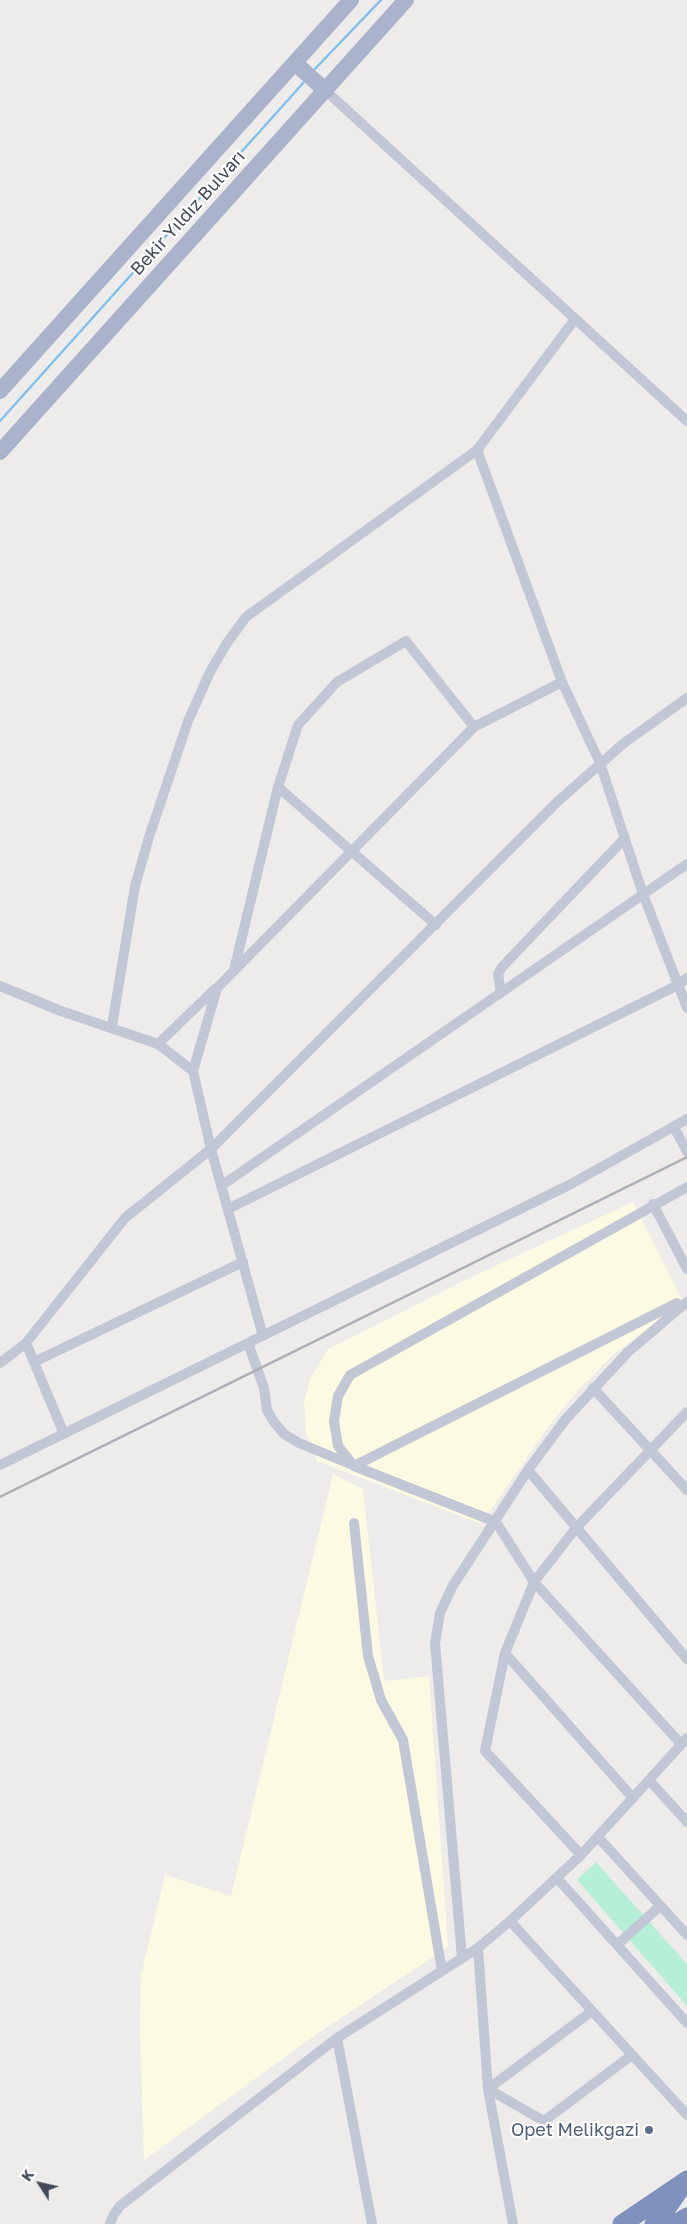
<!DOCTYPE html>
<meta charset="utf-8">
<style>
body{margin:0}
#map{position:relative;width:687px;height:2224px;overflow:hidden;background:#eeeceb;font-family:"Golos Text",sans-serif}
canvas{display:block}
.north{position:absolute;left:15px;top:2159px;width:50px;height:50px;-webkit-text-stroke:4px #fff;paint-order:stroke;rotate:305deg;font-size:14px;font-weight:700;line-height:20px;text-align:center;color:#434a59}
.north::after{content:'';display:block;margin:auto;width:18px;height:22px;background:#434a59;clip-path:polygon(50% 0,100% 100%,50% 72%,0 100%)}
</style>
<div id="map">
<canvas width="687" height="2224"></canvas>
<div class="north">K</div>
</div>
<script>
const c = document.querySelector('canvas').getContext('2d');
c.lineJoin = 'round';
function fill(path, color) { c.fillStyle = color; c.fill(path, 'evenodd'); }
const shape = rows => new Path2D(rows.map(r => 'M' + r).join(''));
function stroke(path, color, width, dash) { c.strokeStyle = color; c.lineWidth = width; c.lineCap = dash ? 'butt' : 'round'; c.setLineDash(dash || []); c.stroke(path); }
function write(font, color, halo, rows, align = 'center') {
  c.font = font + ' "Golos Text",sans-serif'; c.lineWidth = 4.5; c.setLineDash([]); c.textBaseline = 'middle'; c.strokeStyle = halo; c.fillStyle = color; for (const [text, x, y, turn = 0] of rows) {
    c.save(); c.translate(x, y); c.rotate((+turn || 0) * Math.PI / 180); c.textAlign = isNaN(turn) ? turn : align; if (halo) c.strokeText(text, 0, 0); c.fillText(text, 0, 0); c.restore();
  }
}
fill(shape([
 [633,1202,683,1302,614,1354,580,1388,548,1427,481,1524,317,1461,306,1432,304,1402,310,1379,328,1349,467,1279],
 [333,1474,363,1489,384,1681,429,1676,448,1947,311,2038,144,2160,140,2028,141,1976,165,1875,231,1896]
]), '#fcfae2');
fill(shape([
 [596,1862,687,1964,687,2006,577,1880]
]), '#b6efd8');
stroke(shape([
 [313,71,381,0],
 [0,421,305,81]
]), '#81c0ee', 2.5);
stroke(shape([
 [326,91,687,421],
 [575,319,477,450,562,682,600,763,643,894,687,1008],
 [278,787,436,925],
 [234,970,278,787,298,725,337,682,406,641,474,727],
 [0,986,61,1011,158,1044,193,1071],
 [501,993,498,974,502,967,625,838],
 [112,1026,135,886,149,837,188,721,210,672,227,643,246,617,477,450],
 [158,1044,215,989],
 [674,1127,687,1152],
 [221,1186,687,864],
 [653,1204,687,1269],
 [228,1209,678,985,687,978],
 [263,1336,211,1149,193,1071,217,988,474,727,562,682],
 [26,1343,64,1434],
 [248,1343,264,1388,267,1410,274,1422,284,1434,299,1443,350,1464],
 [34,1362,243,1262],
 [0,1363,26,1343,125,1218,211,1149,557,802,624,743,687,698],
 [593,1388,687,1490],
 [0,1465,571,1184,687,1119],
 [354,1466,677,1303],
 [528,1470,687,1659],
 [354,1523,368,1656,381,1700,403,1740,442,1971],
 [505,1653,633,1798],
 [681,1744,534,1582,496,1522,354,1466,338,1446,334,1421,338,1396,350,1375,687,1187],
 [649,1780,687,1822],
 [598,1837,687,1935],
 [581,1855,485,1751,505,1653,534,1582,576,1528,687,1412],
 [557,1878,687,2023],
 [510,1921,687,2115],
 [617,1945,660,1906],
 [478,1948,488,2089,513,2224],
 [462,1958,435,1643,440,1613,452,1587,528,1470,565,1420,628,1352,687,1302],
 [592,2011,488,2089,544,2121,632,2055],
 [337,2038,372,2224],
 [110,2224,114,2214,120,2206,337,2038,478,1948,510,1921,581,1855,687,1738]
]), '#c1c7d4', 10);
stroke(shape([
 [295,63,326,91],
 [0,391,351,0],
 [0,452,406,0]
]), '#a9b3cc', 16);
stroke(shape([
 [622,2224,687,2180],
 [654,2224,658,2221,680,2189],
 [676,2224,687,2217]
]), '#8091bd', 19);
stroke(shape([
 [0,1497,687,1157]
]), '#adafb6', 2.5);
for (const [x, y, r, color] of [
 [649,2130,5,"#5c6f8a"]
]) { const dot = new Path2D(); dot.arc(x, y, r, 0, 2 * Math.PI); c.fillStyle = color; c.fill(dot); stroke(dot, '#fff', 2); }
write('18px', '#434a59', '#fff', [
 ["Bekir Yıldız Bulvarı",188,213,-48]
]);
write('18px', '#4e5e75', '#fff', [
 ["Opet Melikgazi",639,2130]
], 'right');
</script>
